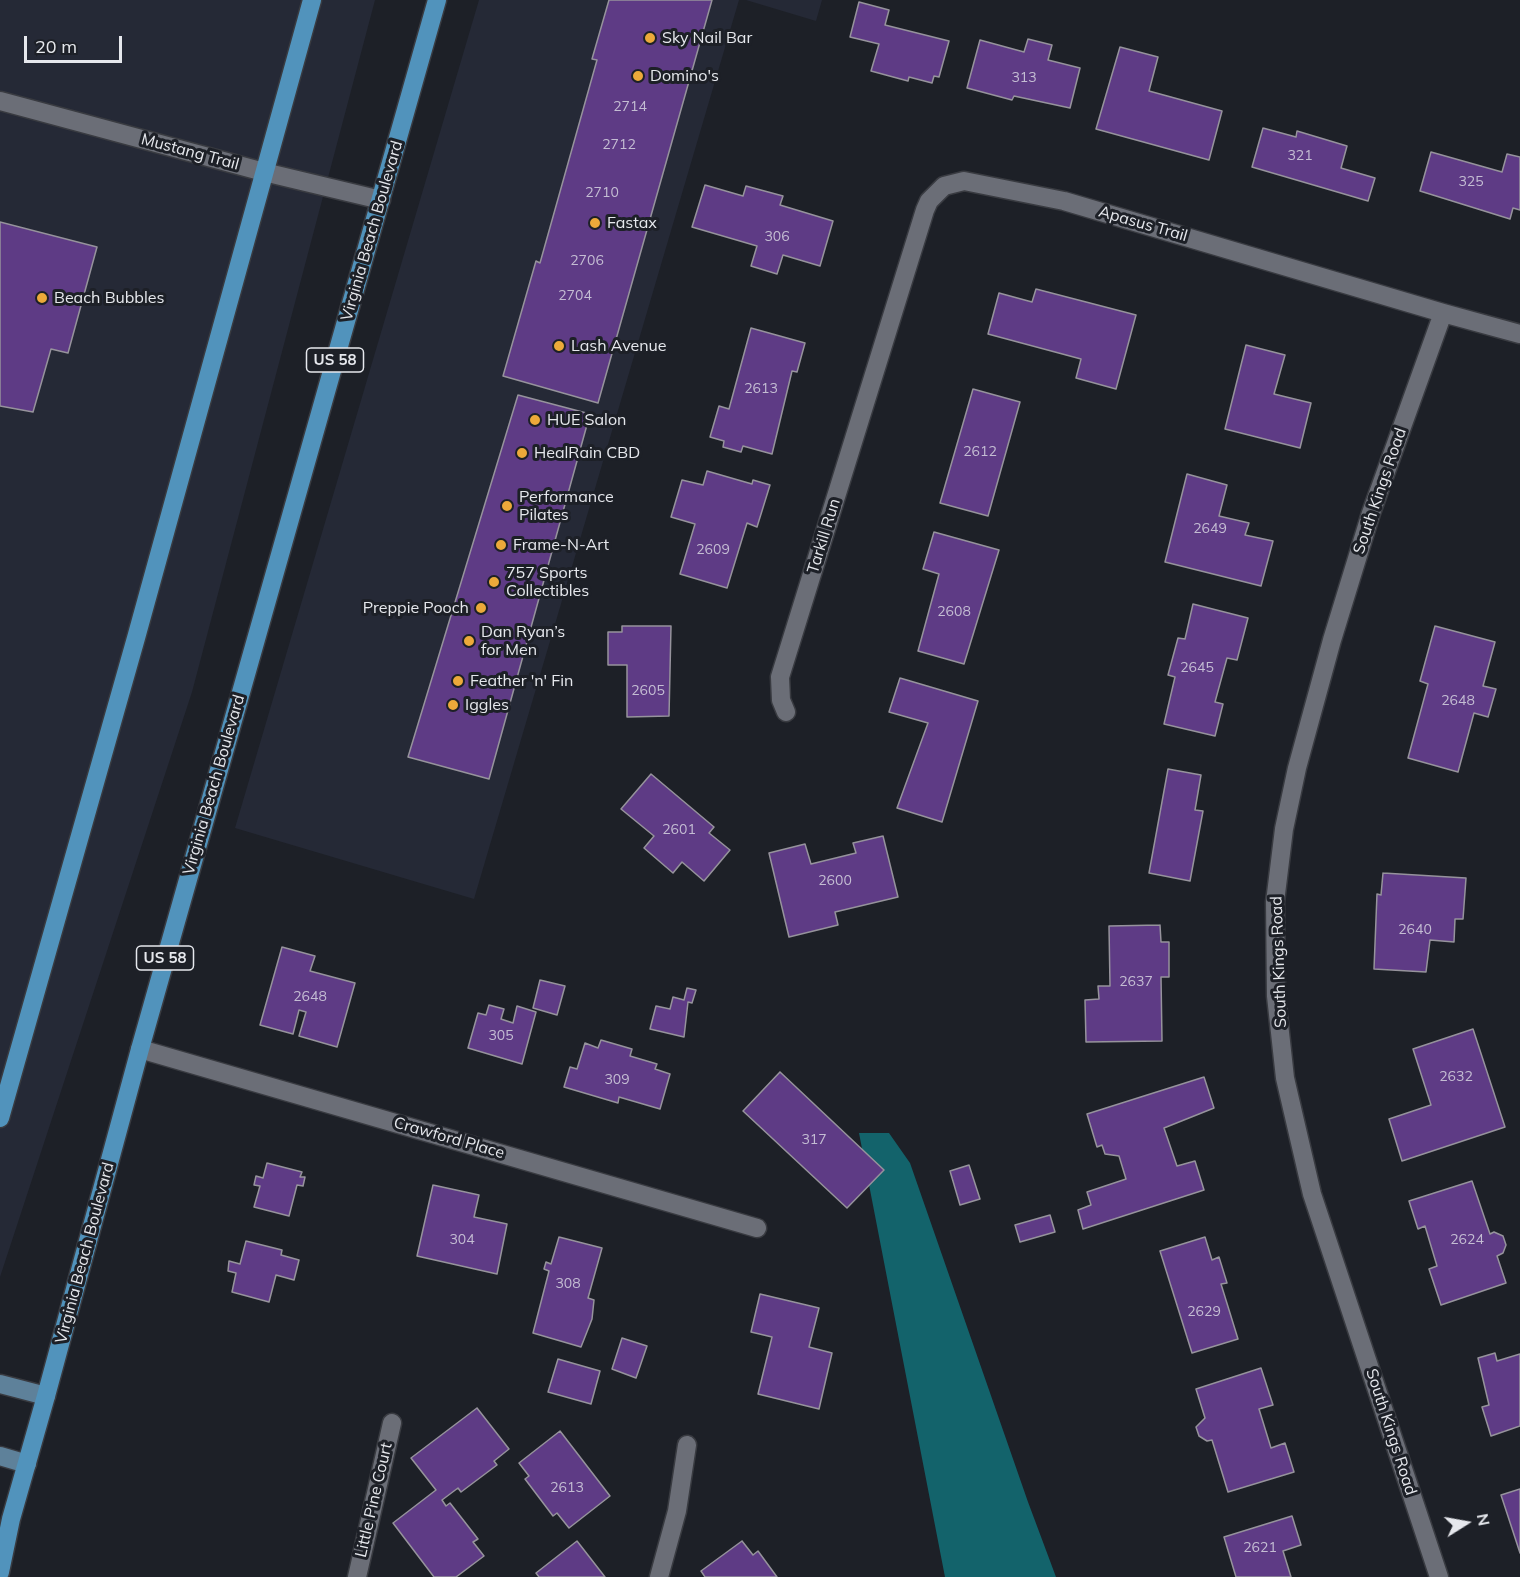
<!DOCTYPE html>
<meta charset="utf-8">
<style>
body{margin:0}
#map{position:relative;width:1520px;height:1577px;overflow:hidden;background:#1d2027;font-family:Mulish,sans-serif}
canvas{display:block}
.north{position:absolute;left:1436px;top:1493px;width:60px;height:60px;-webkit-text-stroke:4px #1d2027;paint-order:stroke;rotate:79deg;font-size:16px;font-weight:700;line-height:24px;text-align:center;color:#e6e8ed}
.north::after{content:'';display:block;margin:auto;width:21px;height:27px;background:#e6e8ed;clip-path:polygon(50% 0,100% 100%,50% 72%,0 100%)}
.scale{position:absolute;left:24px;top:36px;width:98px;height:27px;box-sizing:border-box;border:3px solid #e6e8ed;border-top:0;padding-left:8px;font-size:18px;line-height:21px;white-space:nowrap;color:#e6e8ed;-webkit-text-stroke:4px #1d2027;paint-order:stroke}
</style>
<div id="map">
<canvas width="1520" height="1577"></canvas>
<div class="north">N</div>
<div class="scale">20 m</div>
</div>
<script>
const c = document.querySelector('canvas').getContext('2d');
c.lineJoin = 'round';
function fill(path, color) { c.fillStyle = color; c.fill(path, 'evenodd'); }
const shape = rows => new Path2D(rows.map(r => 'M' + r).join(''));
function stroke(path, color, width, dash) { c.strokeStyle = color; c.lineWidth = width; c.lineCap = dash ? 'butt' : 'round'; c.setLineDash(dash || []); c.stroke(path); }
function write(font, color, halo, rows, align = 'center') {
  c.font = font + ' Mulish,sans-serif'; c.lineWidth = 6; c.setLineDash([]); c.textBaseline = 'middle'; c.strokeStyle = halo; c.fillStyle = color; for (const [text, x, y, turn = 0] of rows) {
    c.save(); c.translate(x, y); c.rotate((+turn || 0) * Math.PI / 180); c.textAlign = isNaN(turn) ? turn : align; if (halo) c.strokeText(text, 0, 0); c.fillText(text, 0, 0); c.restore();
  }
}
fill(shape([
 [0,0,375,0,192,692,0,1277],
 [479,0,739,0,474,899,235,828],
 [746,0,822,0,816,21]
]), '#252936');
fill(shape([
 [859,1133,889,1133,910,1163,1028,1502,1056,1577,945,1577]
]), '#13636b');
const building = shape([
 [609,0,712,0,598,403,503,376,536,261,540,263,597,60,592,59,609,0],
 [859,2,889,10,885,25,949,41,939,77,934,76,932,83,909,77,908,81,871,71,879,44,850,37,859,2],
 [1028,39,1052,45,1048,60,1080,68,1070,108,1014,96,1012,100,967,88,980,40,1024,52,1028,39],
 [1120,47,1158,57,1149,91,1222,111,1209,160,1096,129,1120,47],
 [1263,128,1296,137,1297,131,1347,146,1341,168,1375,178,1368,201,1252,167,1263,128],
 [1431,152,1502,172,1507,154,1520,157,1520,210,1513,208,1510,219,1420,191,1431,152],
 [705,185,743,196,746,186,783,196,780,205,833,221,820,266,783,255,777,274,751,266,757,246,692,227,705,185],
 [0,222,97,247,68,353,51,349,33,412,0,406,0,222],
 [1036,289,1136,315,1116,389,1076,378,1081,359,988,334,999,293,1032,302,1036,289],
 [751,328,805,343,797,372,792,371,772,454,743,446,741,452,723,447,724,441,710,437,719,406,729,409,751,328],
 [1246,345,1285,355,1274,394,1311,403,1300,448,1225,429,1246,345],
 [973,389,1020,402,988,516,940,503,973,389],
 [518,395,590,414,489,779,408,757,518,395],
 [707,471,752,484,753,480,770,485,757,527,747,523,727,588,680,574,695,524,671,517,682,480,703,485,707,471],
 [1187,474,1227,485,1219,516,1249,523,1245,535,1273,541,1261,586,1165,562,1187,474],
 [934,532,999,550,964,664,918,651,939,574,923,569,934,532],
 [1193,604,1248,618,1237,660,1227,658,1215,702,1223,704,1215,736,1164,724,1175,677,1168,675,1178,638,1185,639,1193,604],
 [622,626,671,626,669,716,627,717,627,665,608,665,608,632,622,632,622,626],
 [1435,626,1495,642,1483,686,1496,689,1488,717,1474,713,1458,772,1408,758,1428,684,1420,681,1435,626],
 [900,678,978,701,942,822,897,808,928,723,889,712,900,678],
 [1168,769,1201,775,1195,810,1203,811,1190,881,1149,873,1168,769],
 [651,774,714,827,709,833,730,850,704,881,682,862,673,873,644,848,654,836,621,809,651,774],
 [883,836,898,897,835,912,838,925,789,937,769,853,805,844,811,864,856,853,853,843,883,836],
 [1383,873,1466,878,1463,919,1455,919,1454,942,1430,940,1426,972,1374,969,1377,894,1381,895,1383,873],
 [1160,925,1161,942,1169,942,1169,977,1161,977,1162,1041,1086,1042,1085,1000,1099,999,1098,986,1110,986,1109,926,1160,925],
 [282,947,315,956,310,971,355,983,337,1047,299,1036,306,1012,299,1010,293,1034,260,1025,282,947],
 [540,980,565,986,557,1015,533,1008,540,980],
 [687,988,696,990,692,1003,688,1002,684,1037,650,1029,656,1006,670,1009,673,997,684,1000,687,988],
 [489,1005,504,1009,501,1019,513,1023,517,1006,536,1012,522,1064,468,1048,478,1013,486,1015,489,1005],
 [1473,1029,1505,1127,1402,1161,1389,1119,1431,1105,1413,1049,1473,1029],
 [601,1040,632,1049,630,1056,657,1064,655,1069,670,1074,660,1109,619,1097,618,1103,564,1087,570,1067,577,1069,585,1043,598,1048,601,1040],
 [780,1072,884,1170,847,1208,743,1111,780,1072],
 [1204,1077,1214,1108,1164,1128,1177,1166,1195,1161,1204,1190,1083,1229,1078,1210,1091,1205,1087,1192,1126,1179,1119,1156,1105,1154,1102,1145,1097,1147,1087,1114,1204,1077],
 [267,1163,302,1172,300,1177,305,1177,303,1186,297,1185,289,1216,254,1207,260,1186,254,1185,256,1176,263,1178,267,1163],
 [969,1165,980,1199,960,1205,950,1171,969,1165],
 [1472,1181,1490,1234,1494,1232,1503,1236,1506,1245,1503,1253,1497,1256,1506,1283,1441,1305,1429,1269,1437,1266,1425,1226,1418,1229,1409,1201,1472,1181],
 [433,1185,479,1195,474,1217,507,1224,497,1274,417,1256,433,1185],
 [1050,1215,1055,1232,1020,1242,1015,1225,1050,1215],
 [559,1237,602,1248,588,1298,594,1300,592,1319,581,1347,533,1333,549,1271,544,1269,546,1262,551,1264,559,1237],
 [1205,1237,1212,1260,1219,1257,1227,1283,1221,1284,1238,1339,1192,1353,1160,1251,1205,1237],
 [246,1241,282,1250,281,1255,299,1260,294,1280,276,1275,269,1302,232,1292,236,1273,228,1271,229,1261,240,1264,246,1241],
 [760,1294,819,1308,809,1347,832,1353,819,1409,758,1394,772,1337,751,1332,760,1294],
 [622,1338,647,1346,636,1378,612,1369,622,1338],
 [1495,1353,1497,1361,1520,1354,1520,1426,1491,1436,1482,1407,1489,1405,1478,1358,1495,1353],
 [558,1359,600,1371,591,1404,548,1392,558,1359],
 [1261,1368,1273,1405,1259,1409,1271,1448,1285,1443,1294,1472,1228,1492,1212,1440,1207,1441,1199,1436,1196,1427,1205,1418,1196,1389,1261,1368],
 [477,1408,509,1449,494,1461,497,1465,461,1492,458,1488,442,1500,446,1506,450,1503,478,1539,473,1542,484,1556,456,1577,434,1577,393,1523,436,1490,411,1458,477,1408],
 [560,1431,610,1496,569,1528,557,1513,553,1516,525,1479,529,1476,519,1463,560,1431],
 [1520,1489,1520,1553,1501,1495,1520,1489],
 [1292,1516,1301,1545,1283,1551,1291,1577,1236,1577,1224,1537,1292,1516],
 [577,1541,605,1577,539,1577,536,1573,577,1541],
 [742,1541,753,1555,758,1551,777,1577,705,1577,701,1571,742,1541]
]);
fill(building, '#5e3b85');
stroke(building, '#96939c', 1.5);
const street = shape([
 [0,101,264,172,381,200],
 [786,712,781,700,780,677,925,210,929,201,944,186,964,181,1064,201,1443,313,1520,334],
 [140,1049,757,1228],
 [357,1577,392,1423],
 [659,1577,677,1511,687,1445],
 [1439,1577,1312,1194,1285,1078,1276,996,1275,902,1284,829,1297,768,1332,640,1371,513,1443,313]
]);
const secondary = shape([
 [0,1384,46,1396],
 [0,1456,27,1464]
]);
const primary = shape([
 [0,1118,136,638,312,0],
 [0,1572,11,1519,46,1396,140,1049,437,0]
]);
stroke(street, '#393b41', 21);
stroke(secondary, '#393b41', 21);
stroke(primary, '#393b41', 21);
stroke(street, '#6b6e77', 18);
stroke(secondary, '#5e819a', 18);
stroke(primary, '#5193bc', 18);
for (const [x, y, r, color] of [
 [650,38,6,"#eca93a"],
 [638,76,6,"#eca93a"],
 [595,223,6,"#eca93a"],
 [42,298,6,"#eca93a"],
 [559,346,6,"#eca93a"],
 [535,420,6,"#eca93a"],
 [522,453,6,"#eca93a"],
 [507,506,6,"#eca93a"],
 [501,545,6,"#eca93a"],
 [494,582,6,"#eca93a"],
 [481,608,6,"#eca93a"],
 [469,641,6,"#eca93a"],
 [458,681,6,"#eca93a"],
 [453,705,6,"#eca93a"]
]) { const dot = new Path2D(); dot.arc(x, y, r, 0, 2 * Math.PI); c.fillStyle = color; c.fill(dot); stroke(dot, '#1d2027', 2); }
write('14px', '#c4bdd3', null, [
 ["313",1024,78],
 ["2714",630,107],
 ["2712",619,145],
 ["321",1300,156],
 ["325",1471,182],
 ["2710",602,193],
 ["306",777,237],
 ["2706",587,261],
 ["2704",575,296],
 ["2613",761,389],
 ["2612",980,452],
 ["2649",1210,529],
 ["2609",713,550],
 ["2608",954,612],
 ["2645",1197,668],
 ["2605",648,691],
 ["2648",1458,701],
 ["2601",679,830],
 ["2600",835,881],
 ["2640",1415,930],
 ["2637",1136,982],
 ["2648",310,997],
 ["305",501,1036],
 ["2632",1456,1077],
 ["309",617,1080],
 ["317",814,1140],
 ["304",462,1240],
 ["2624",1467,1240],
 ["308",568,1284],
 ["2629",1204,1312],
 ["2613",567,1488],
 ["2621",1260,1548]
]);
for (const [x, y, w] of [
 [335,360,57],
 [165,958,57]
]) { const box = new Path2D(); box.roundRect(x - w / 2, y - 12, w, 24, 4.5); c.fillStyle = '#1d2027'; c.fill(box); stroke(box, '#e6e8ed', 1.5); }
write('bold 15px', '#e6e8ed', null, [
 ["US 58",335,360],
 ["US 58",165,958]
]);
write('16px', '#e6e8ed', '#1d2027', [
 ["Sky Nail Bar",662,38],
 ["Domino's",650,76],
 ["Fastax",607,223],
 ["Beach Bubbles",54,298],
 ["Lash Avenue",571,346],
 ["HUE Salon",547,420],
 ["HealRain CBD",534,453],
 ["Performance",519,497],
 ["Pilates",519,515],
 ["Frame-N-Art",513,545],
 ["757 Sports",506,573],
 ["Collectibles",506,591],
 ["Preppie Pooch",469,608,"right"],
 ["Dan Ryan’s",481,632],
 ["for Men",481,650],
 ["Feather 'n' Fin",470,681],
 ["Iggles",465,705]
], 'left');
write('16px', '#e6e8ed', '#1d2027', [
 ["Mustang Trail",190,152,15],
 ["Apasus Trail",1143,224,16],
 ["Virginia Beach Boulevard",372,231,-74],
 ["South Kings Road",1380,491,-71],
 ["Tarkill Run",824,536,-73],
 ["Virginia Beach Boulevard",214,785,-74],
 ["South Kings Road",1279,962,-92],
 ["Crawford Place",449,1138,16],
 ["Virginia Beach Boulevard",85,1253,-75],
 ["South Kings Road",1391,1432,72],
 ["Little Pine Court",374,1500,-77]
]);
</script>
